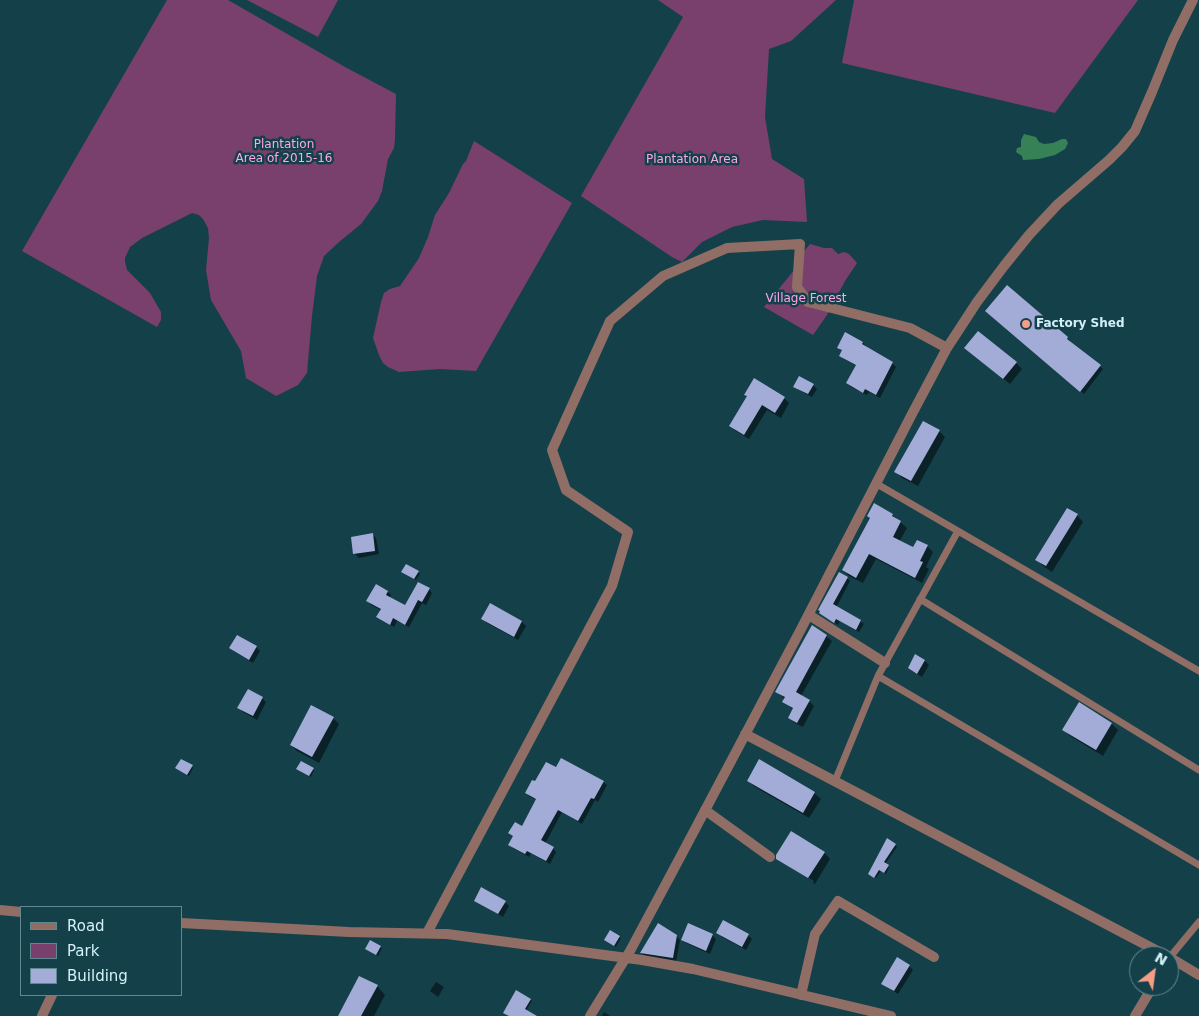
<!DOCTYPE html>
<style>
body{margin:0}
#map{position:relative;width:1199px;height:1016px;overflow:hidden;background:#14404a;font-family:"DejaVu Sans",sans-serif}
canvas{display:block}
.legend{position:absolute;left:20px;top:906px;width:162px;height:90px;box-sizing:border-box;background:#14404a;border:1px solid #618790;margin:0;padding:6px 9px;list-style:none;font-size:15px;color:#d4f1f9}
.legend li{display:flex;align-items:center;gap:10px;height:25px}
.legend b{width:25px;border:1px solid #618790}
.north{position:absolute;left:1129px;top:946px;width:50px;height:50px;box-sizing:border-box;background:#14404a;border:1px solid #618790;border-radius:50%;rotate:30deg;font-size:14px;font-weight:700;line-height:20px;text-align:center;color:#d4f1f9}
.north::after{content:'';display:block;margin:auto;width:18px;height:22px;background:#f49e87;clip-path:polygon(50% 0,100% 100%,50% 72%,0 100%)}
</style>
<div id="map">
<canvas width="1199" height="1016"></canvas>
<ul class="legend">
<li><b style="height:6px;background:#906e65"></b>Road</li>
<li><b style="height:14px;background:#79406d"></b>Park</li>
<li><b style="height:14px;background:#a3acd7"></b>Building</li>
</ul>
<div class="north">N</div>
</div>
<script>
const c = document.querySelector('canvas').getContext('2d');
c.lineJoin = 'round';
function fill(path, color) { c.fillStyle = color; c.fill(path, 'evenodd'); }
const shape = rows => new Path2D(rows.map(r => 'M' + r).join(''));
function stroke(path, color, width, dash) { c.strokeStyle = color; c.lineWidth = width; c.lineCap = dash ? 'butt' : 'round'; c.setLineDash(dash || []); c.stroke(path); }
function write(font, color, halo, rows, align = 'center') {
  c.font = font + ' "DejaVu Sans",sans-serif'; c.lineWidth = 5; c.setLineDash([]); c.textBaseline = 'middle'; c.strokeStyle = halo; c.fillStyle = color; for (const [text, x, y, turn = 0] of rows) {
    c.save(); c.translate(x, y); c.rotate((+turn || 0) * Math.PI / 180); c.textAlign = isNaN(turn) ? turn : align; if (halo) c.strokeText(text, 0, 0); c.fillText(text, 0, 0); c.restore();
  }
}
fill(shape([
 [167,0,228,0,345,67,396,94,395,139,394,148,388,159,382,191,378,201,361,224,339,242,324,256,317,276,312,316,307,373,298,385,276,396,246,378,241,351,211,300,206,270,209,238,208,228,203,219,199,215,192,213,142,238,130,247,125,258,125,262,127,270,150,293,161,312,161,320,157,327,22,251],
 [247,0,338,0,318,37],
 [658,0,836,0,791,41,769,49,765,117,772,159,804,179,807,222,763,220,732,227,702,242,682,262,672,257,581,196,683,17],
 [854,0,1138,0,1055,113,842,63],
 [474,141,572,203,476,371,440,369,399,372,388,367,383,363,379,355,373,338,381,302,384,293,390,289,400,286,419,258,428,237,435,215,449,193,463,164,466,161],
 [810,244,824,248,832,248,838,254,844,252,849,254,857,263,845,281,827,315,813,335,764,307,795,269,801,255]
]), '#79406d');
fill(shape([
 [1024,134,1036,137,1039,142,1044,144,1053,143,1062,139,1066,139,1068,143,1065,149,1055,155,1039,159,1023,160,1022,156,1016,152,1017,148,1021,147,1021,140]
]), '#368256');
fill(shape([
 [990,314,1067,338,1070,341,1070,342,1103,369,1084,394],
 [846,334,863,343,866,346,866,347,892,363,896,367,880,398,869,392,867,395,851,387,847,383,857,366,844,359,841,355,843,351,838,347],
 [972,354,1016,363,1022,369,1010,384],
 [813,385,817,389,812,397,799,390,795,386],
 [748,397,784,398,789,403,781,418,767,410,749,439,736,431,731,426],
 [939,431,945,437,918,486,902,478,896,471],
 [892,515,907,528,899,542,913,549,917,541,927,546,933,552,926,567,929,569,922,583,876,559,863,583,849,576,843,569],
 [1077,515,1083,522,1052,572,1043,566,1037,559],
 [372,534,376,538,379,554,359,558,355,554],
 [418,572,420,574,416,580,405,574],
 [847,578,850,581,836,608,860,621,864,624,859,632,840,621,838,625,820,613],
 [429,589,432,593,426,605,422,603,409,627,397,621,394,627,381,620,378,617,381,610,371,605,368,601,388,592,391,595,390,598,406,607],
 [483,619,522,622,526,626,518,640,487,623],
 [826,636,832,641,801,696,809,701,814,706,803,727,795,723,789,717,794,710,784,702,785,699,777,692],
 [256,647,260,651,253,663,235,652,231,648],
 [925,661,929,665,922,677,913,672,909,668],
 [262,698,266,702,257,720,243,712,239,708],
 [1079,704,1112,724,1118,730,1103,756,1070,736,1064,730],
 [333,718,339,724,319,763,297,751,291,745],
 [192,766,193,768,189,776,179,770],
 [313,769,314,770,311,777,299,770],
 [556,769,603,782,607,785,598,802,595,800,582,824,562,812,545,844,553,848,556,852,550,864,531,853,529,857,513,848,510,845,514,837,510,833,522,827,537,800,530,797,526,793,535,783],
 [748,781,814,793,821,799,809,818,755,787],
 [888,840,897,847,885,864,889,867,886,874,881,871,876,878,871,875],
 [824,852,830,859,815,884,813,883,814,881,782,861,782,863,778,858],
 [476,900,505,902,509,906,503,917,480,904],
 [611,931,621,938,616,947,607,941],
 [718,933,748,935,752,939,746,950,722,937],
 [712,935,716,939,710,954,686,943,682,939],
 [676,936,680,940,676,962,645,956,641,953],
 [380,947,382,948,378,956,366,949],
 [909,966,913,970,898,994,887,987,883,983],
 [436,982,444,987,438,997,430,991],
 [377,986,385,995,374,1016,339,1016],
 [517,992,532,1001,526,1011,530,1016,510,1016],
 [604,1012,610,1016,602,1016]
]), '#0007');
fill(shape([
 [1007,285,1068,337,1067,339,1101,365,1080,392,985,311],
 [978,331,1017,362,1003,379,964,348],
 [845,332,863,342,862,344,893,362,876,395,865,389,863,393,846,383,856,365,839,356,842,350,837,348],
 [799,376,814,384,808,394,793,387],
 [754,378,785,397,775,413,762,405,744,435,729,426,747,396,744,395],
 [923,421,940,430,911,481,894,472],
 [874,503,893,514,892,516,901,521,893,537,913,547,917,540,928,545,920,561,923,562,915,578,869,554,856,578,842,570,870,518,867,516],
 [1067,508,1078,514,1046,566,1035,560],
 [373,533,375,551,353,554,351,537],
 [406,564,419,571,414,579,401,572],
 [839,572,848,577,833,604,861,620,856,630,836,619,834,623,819,613,820,611,818,610],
 [418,582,430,588,422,602,418,600,405,625,393,618,390,625,376,617,381,609,366,601,376,584,388,591,386,595,405,605],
 [490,603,522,621,514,637,481,619],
 [812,625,827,635,796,692,810,700,797,723,788,718,793,708,782,702,785,697,775,692],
 [237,635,257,646,249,660,229,648],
 [915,654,925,660,917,674,908,668],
 [248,689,263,697,253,716,237,708],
 [1079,702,1112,723,1096,750,1062,730],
 [311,705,334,717,312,757,290,745],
 [561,758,604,781,594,799,591,798,578,821,558,810,541,840,554,847,546,861,527,851,525,854,508,845,513,836,508,833,515,822,522,826,536,799,525,793,532,780,535,781,546,762,556,767],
 [181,759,193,765,187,775,175,768],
 [759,759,815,792,803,813,747,781],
 [301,761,314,768,309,776,296,769],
 [791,831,825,852,808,878,776,859,776,855],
 [887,838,896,844,884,862,889,865,884,873,879,870,874,878,868,874],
 [481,887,506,901,498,914,474,901],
 [723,920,749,934,742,947,716,933],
 [658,923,677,935,673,958,640,953],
 [688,923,713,934,706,951,681,940],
 [610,930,620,936,614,946,604,940],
 [370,940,381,946,376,955,365,949],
 [897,957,910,965,894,991,881,984],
 [359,976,378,985,361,1016,338,1016],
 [516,990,531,999,525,1009,537,1016,509,1016,503,1013]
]), '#a3acd7');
stroke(shape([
 [877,484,1199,671],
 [920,599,1199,770],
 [878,676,1199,865],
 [835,781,878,676,958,531],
 [1170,957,1199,922]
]), '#906e65', 7);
stroke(shape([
 [809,615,885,663],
 [745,734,1167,956],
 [705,810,770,857],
 [0,910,21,912],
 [181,923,349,932,447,934,642,960,693,969,891,1016],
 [427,933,612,586,628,532,566,490,552,450,610,321,663,276,727,248,800,244,797,287,808,302,910,328,947,348],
 [1169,957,1199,975],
 [801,995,815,934,838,901,934,957],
 [42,1016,52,995],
 [590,1016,630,951,684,850,800,631,912,414,947,348,977,302,1004,266,1029,235,1058,204,1109,160,1122,147,1135,131,1152,92,1173,40,1193,0],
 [1135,1016,1153,986]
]), '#906e65', 10);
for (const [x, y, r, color] of [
 [1026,324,5,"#f49e87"]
]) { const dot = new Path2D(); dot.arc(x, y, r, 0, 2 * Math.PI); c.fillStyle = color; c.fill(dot); stroke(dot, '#14404a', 2); }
write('12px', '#fda6e9', '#14404a', [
 ["Plantation",284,145],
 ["Area of 2015-16",284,159],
 ["Plantation Area",692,160],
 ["Village Forest",806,299]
]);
write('bold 12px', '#d4f1f9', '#14404a', [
 ["Factory Shed",1036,324]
], 'left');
</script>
